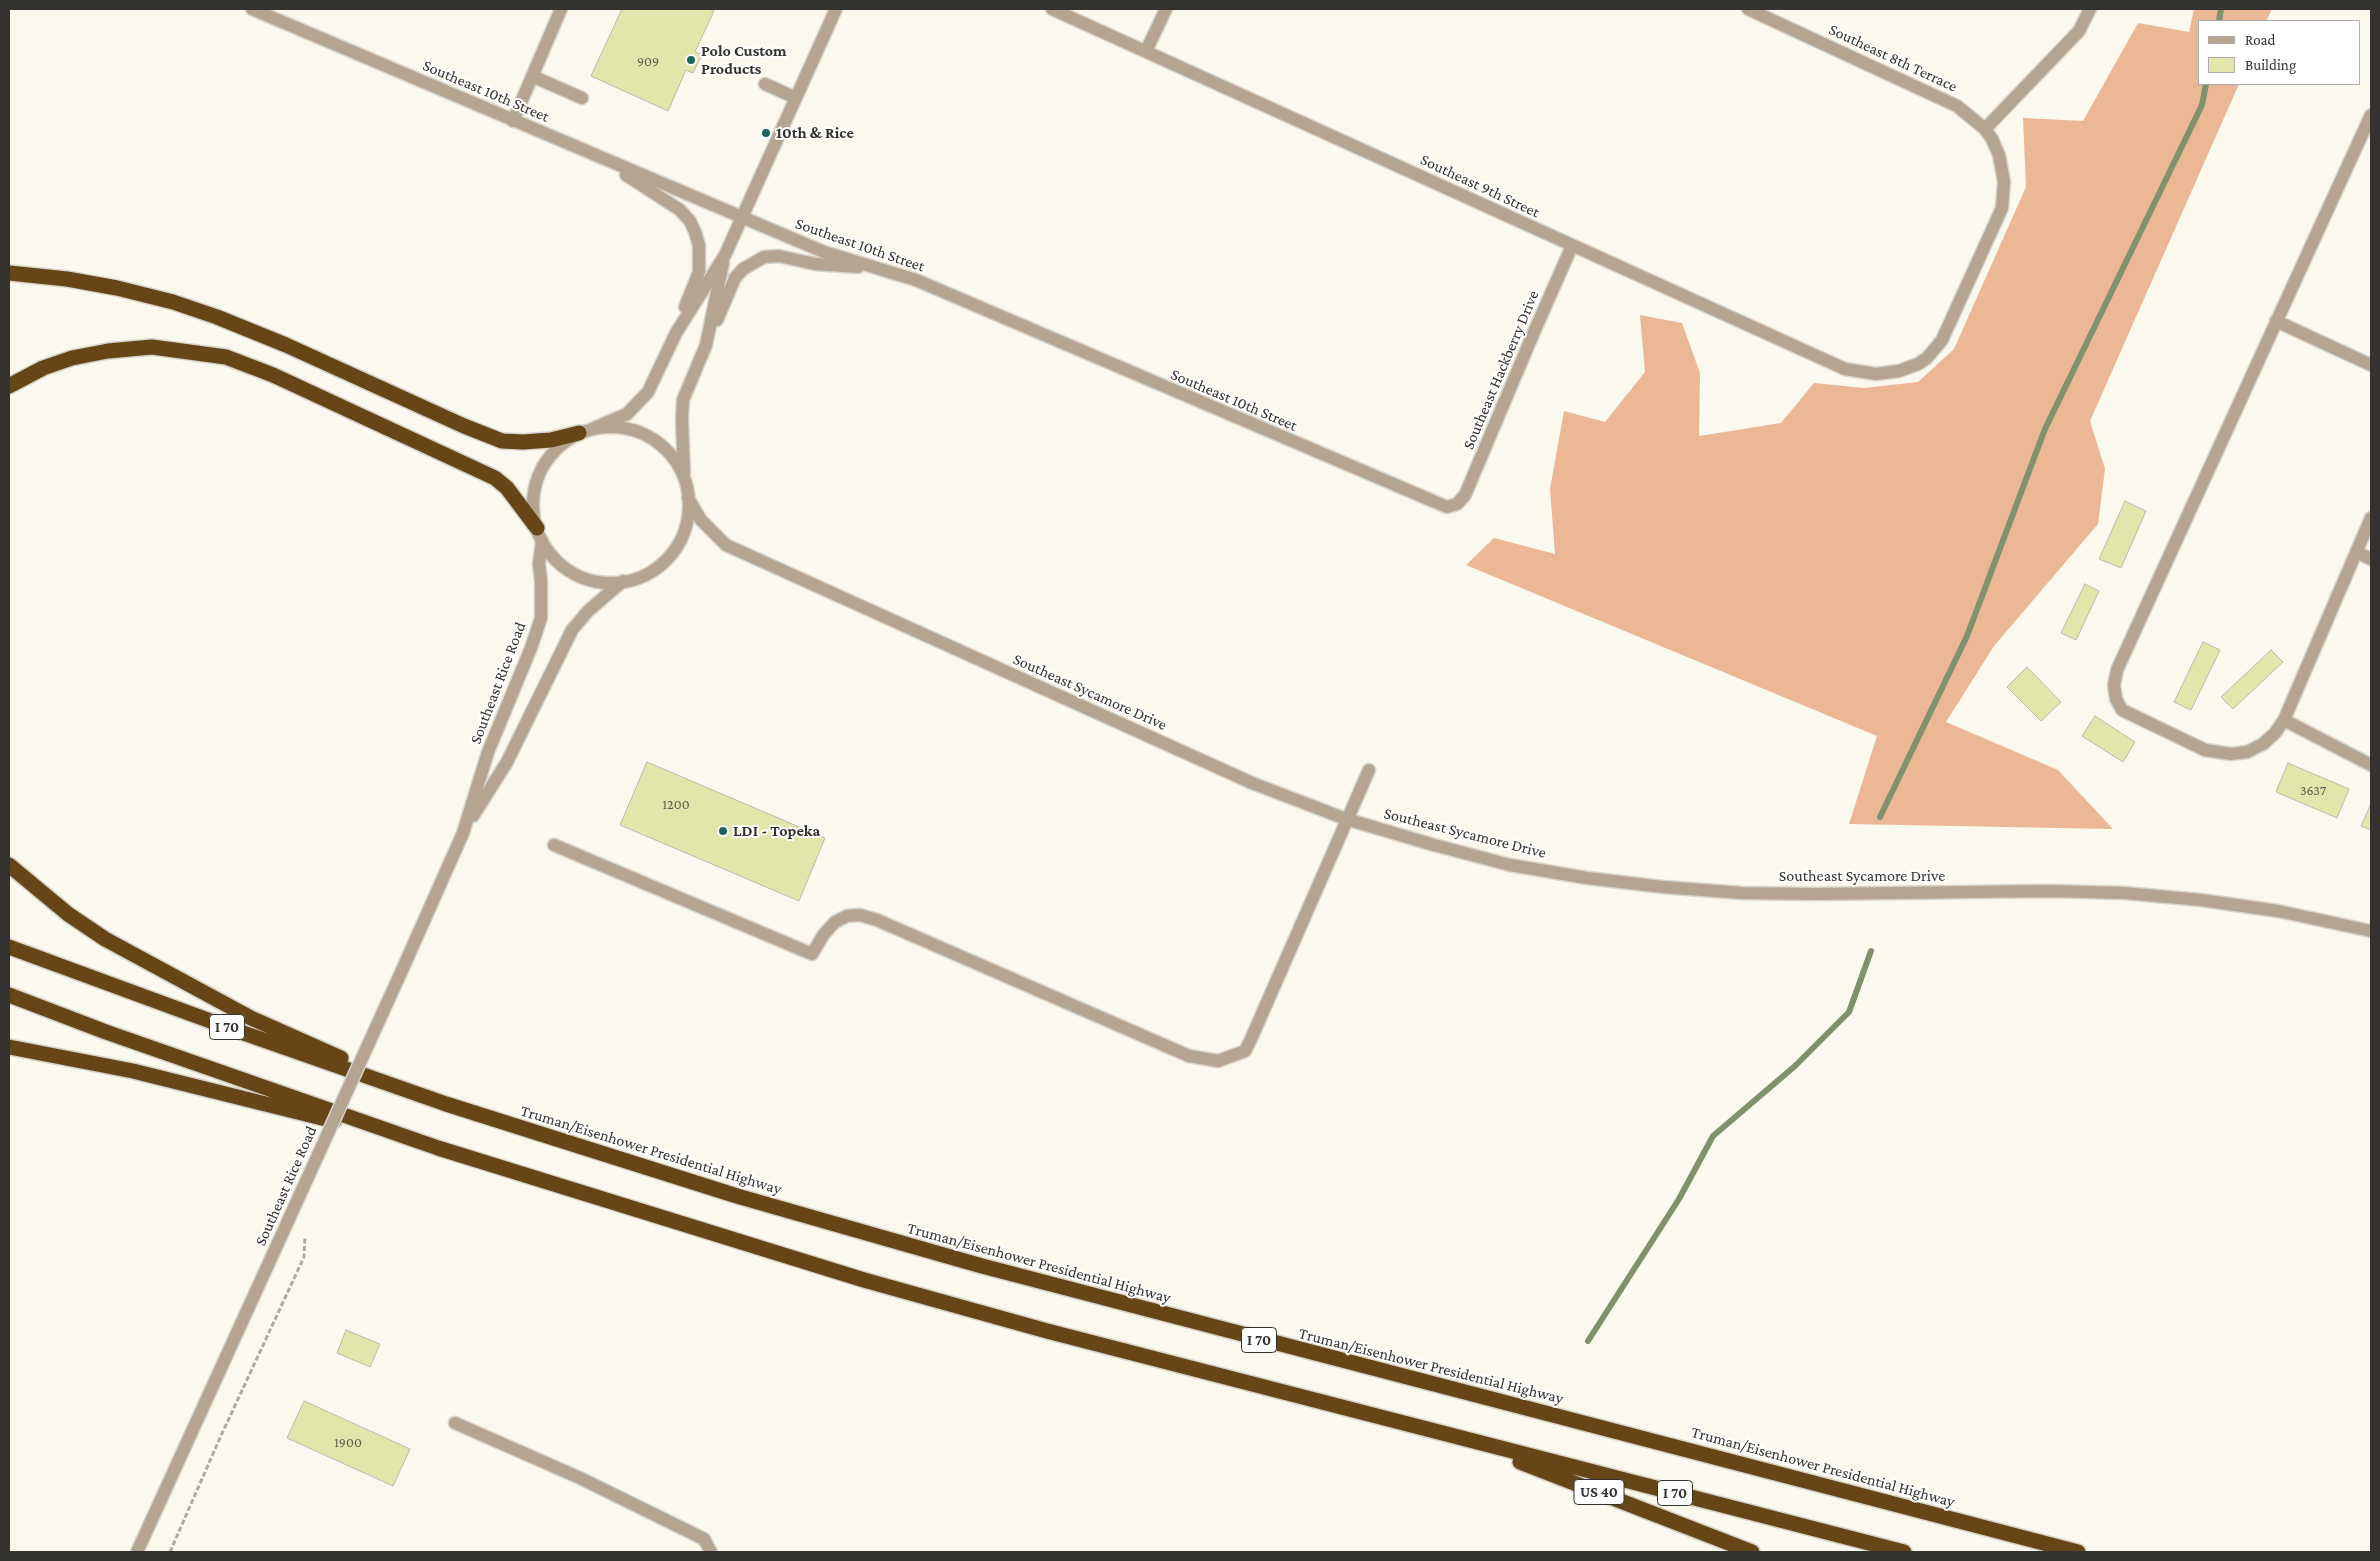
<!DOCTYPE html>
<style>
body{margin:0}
#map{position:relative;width:2380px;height:1561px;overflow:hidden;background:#fbf8ed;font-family:"Crimson Pro",serif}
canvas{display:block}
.frame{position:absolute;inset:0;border:10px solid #34322e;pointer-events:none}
.legend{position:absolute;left:2198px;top:20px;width:162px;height:65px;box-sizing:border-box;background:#fff;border:1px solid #aeadab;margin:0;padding:6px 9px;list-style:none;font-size:15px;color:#34322e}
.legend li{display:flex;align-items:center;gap:10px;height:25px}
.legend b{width:25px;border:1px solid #aeadab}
</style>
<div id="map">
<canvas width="2380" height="1561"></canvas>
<div class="frame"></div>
<ul class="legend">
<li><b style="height:6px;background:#b4a490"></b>Road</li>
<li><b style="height:14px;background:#e2e6ab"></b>Building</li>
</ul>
</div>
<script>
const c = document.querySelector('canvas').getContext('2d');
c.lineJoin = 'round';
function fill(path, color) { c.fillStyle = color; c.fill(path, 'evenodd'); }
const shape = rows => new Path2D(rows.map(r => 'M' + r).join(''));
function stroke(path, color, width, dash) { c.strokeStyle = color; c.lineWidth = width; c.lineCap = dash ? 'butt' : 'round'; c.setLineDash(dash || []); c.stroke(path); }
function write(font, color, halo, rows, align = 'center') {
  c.font = font + ' "Crimson Pro",serif'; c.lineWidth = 4; c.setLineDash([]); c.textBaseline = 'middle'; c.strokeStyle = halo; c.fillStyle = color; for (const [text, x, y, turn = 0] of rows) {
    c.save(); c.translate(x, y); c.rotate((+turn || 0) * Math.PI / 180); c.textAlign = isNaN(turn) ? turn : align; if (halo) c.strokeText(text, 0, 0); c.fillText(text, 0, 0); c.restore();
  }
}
fill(shape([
 [2194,9,2272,9,2266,21,2199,21,2199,84,2239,84,2090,421,2105,469,2098,524,1994,646,1946,722,2058,770,2113,829,1849,824,1877,736,1466,565,1494,538,1555,554,1550,489,1564,411,1605,422,1645,372,1640,315,1682,323,1700,373,1699,436,1781,423,1814,383,1864,388,1918,382,1954,349,2026,187,2023,118,2083,121,2138,23,2189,32]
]), '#ebb795');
stroke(shape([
 [2219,21,2221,9],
 [1880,817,1967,636,2045,429,2202,105,2206,84],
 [1588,1341,1679,1199,1713,1136,1795,1066,1849,1012,1871,951]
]), '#80926c', 6);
const building = shape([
 [622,9,710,9,714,11,695,52,702,55,693,73,686,70,668,111,591,76,622,9],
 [2125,501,2146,511,2121,568,2099,559,2125,501],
 [2085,584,2099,591,2076,640,2061,633,2085,584],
 [2203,642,2220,650,2191,710,2174,702,2203,642],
 [2271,650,2283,662,2233,709,2221,697,2271,650],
 [2027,667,2061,702,2041,721,2007,687,2027,667],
 [2095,716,2135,742,2123,762,2082,736,2095,716],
 [647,762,825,838,799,901,620,825,647,762],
 [2288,763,2349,789,2337,818,2276,792,2288,763],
 [2371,804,2371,830,2361,826,2371,804],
 [346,1330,380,1344,370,1367,337,1353,346,1330],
 [304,1401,410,1449,393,1486,287,1438,304,1401]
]);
fill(building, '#e2e6ab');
stroke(building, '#b9b9af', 1);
const minor = shape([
 [252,9,824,252,916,280,1447,507,1457,504,1465,495,1534,332,1572,246],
 [1052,9,1845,369,1876,374,1899,371,1918,364,1927,358,1942,340,2002,208,2004,182,1999,155,1992,139,1985,129,1957,106,1748,9],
 [1146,51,1166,9],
 [532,76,582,98],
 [765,84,796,98],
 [2371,115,2117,670,2114,685,2116,699,2122,710,2205,750,2231,754,2247,752,2263,744,2275,733,2284,720,2371,518],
 [513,121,561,9],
 [1985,129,2079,31,2090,9],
 [626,175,680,210,690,221,695,232,699,245,699,272,685,307],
 [717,320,735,278,743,269,764,257,779,256,815,264,858,267],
 [2276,321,2371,365],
 '533 505a78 78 0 1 1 156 0a78 78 0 1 1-156 0Z',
 [592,429,627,414,648,392,676,333,725,255,836,9],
 [684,474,682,419,683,400,706,345,723,263],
 [688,498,701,520,726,545,1252,783,1346,819,1434,845,1510,865,1587,878,1663,887,1742,893,1815,894,2048,891,2124,893,2201,900,2278,911,2371,931],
 [2356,552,2371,559],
 [2284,720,2371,765],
 [473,816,507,762,572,630,588,611,623,581],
 [554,845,812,954,824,934,835,922,847,916,860,915,877,920,1189,1056,1218,1061,1245,1051,1251,1039,1369,770],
 [403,968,463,833,488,752,531,648,541,618,541,581,539,564,542,541],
 [455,1423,580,1478,704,1539,711,1552],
 [137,1552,288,1221]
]);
const highway = shape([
 [9,273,67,279,117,288,173,302,217,317,286,345,464,426,502,441,523,442,551,440,579,433],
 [9,386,43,368,72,358,108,351,152,347,226,357,273,375,495,478,507,488,537,528],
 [9,865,68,914,105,939,251,1018,341,1058],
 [9,947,235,1030,446,1104,737,1196,982,1266,2078,1552],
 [9,995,106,1032,438,1148,864,1280,1047,1331,1904,1552],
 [9,1047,133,1071,334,1121],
 [1520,1462,1752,1552]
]);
stroke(minor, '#d7d4cb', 15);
stroke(highway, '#d7d4cb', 18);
stroke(shape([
 [170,1552,219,1440,304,1257,305,1236]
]), '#adaaa2', 3, [5, 2.5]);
stroke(minor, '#b4a490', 12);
stroke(highway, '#664616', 15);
const minorBridge = shape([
 [288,1221,403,968]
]);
stroke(minorBridge, '#d7d4cb', 15, []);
stroke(minorBridge, '#b4a490', 12);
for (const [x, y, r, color] of [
 [691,60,5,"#1b665f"],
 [766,133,5,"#1b665f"],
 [723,831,5,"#1b665f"]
]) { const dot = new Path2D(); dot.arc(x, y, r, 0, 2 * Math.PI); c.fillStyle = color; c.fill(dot); stroke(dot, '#fff', 2); }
write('14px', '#605f4d', null, [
 ["909",648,62],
 ["3637",2313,791],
 ["1200",676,805],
 ["1900",348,1443]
]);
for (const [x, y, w] of [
 [227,1027,35],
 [1259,1340,35],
 [1599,1492,50],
 [1675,1493,35]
]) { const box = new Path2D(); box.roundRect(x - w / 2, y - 12.5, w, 25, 4); c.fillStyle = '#fff'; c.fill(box); stroke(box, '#34322e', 1); }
write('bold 15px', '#34322e', null, [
 ["I 70",227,1027],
 ["I 70",1259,1340],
 ["US 40",1599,1492],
 ["I 70",1675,1493]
]);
write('bold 16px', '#34322e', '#fff', [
 ["Polo Custom",701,51],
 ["Products",701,69],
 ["10th & Rice",776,133],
 ["LDI - Topeka",733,831]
], 'left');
write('16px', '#34322e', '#fff', [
 ["Southeast 8th Terrace",1893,58,25],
 ["Southeast 10th Street",486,91,23],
 ["Southeast 9th Street",1480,186,25],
 ["Southeast 10th Street",860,245,19],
 ["Southeast Hackberry Drive",1501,370,-67],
 ["Southeast 10th Street",1234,400,23],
 ["Southeast Rice Road",498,683,-69],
 ["Southeast Sycamore Drive",1090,692,24],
 ["Southeast Sycamore Drive",1465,833,14],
 ["Southeast Sycamore Drive",1862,876],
 ["Truman/Eisenhower Presidential Highway",651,1150,17],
 ["Southeast Rice Road",286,1186,-66],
 ["Truman/Eisenhower Presidential Highway",1039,1263,15],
 ["Truman/Eisenhower Presidential Highway",1431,1366,14],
 ["Truman/Eisenhower Presidential Highway",1823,1467,15]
]);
</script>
